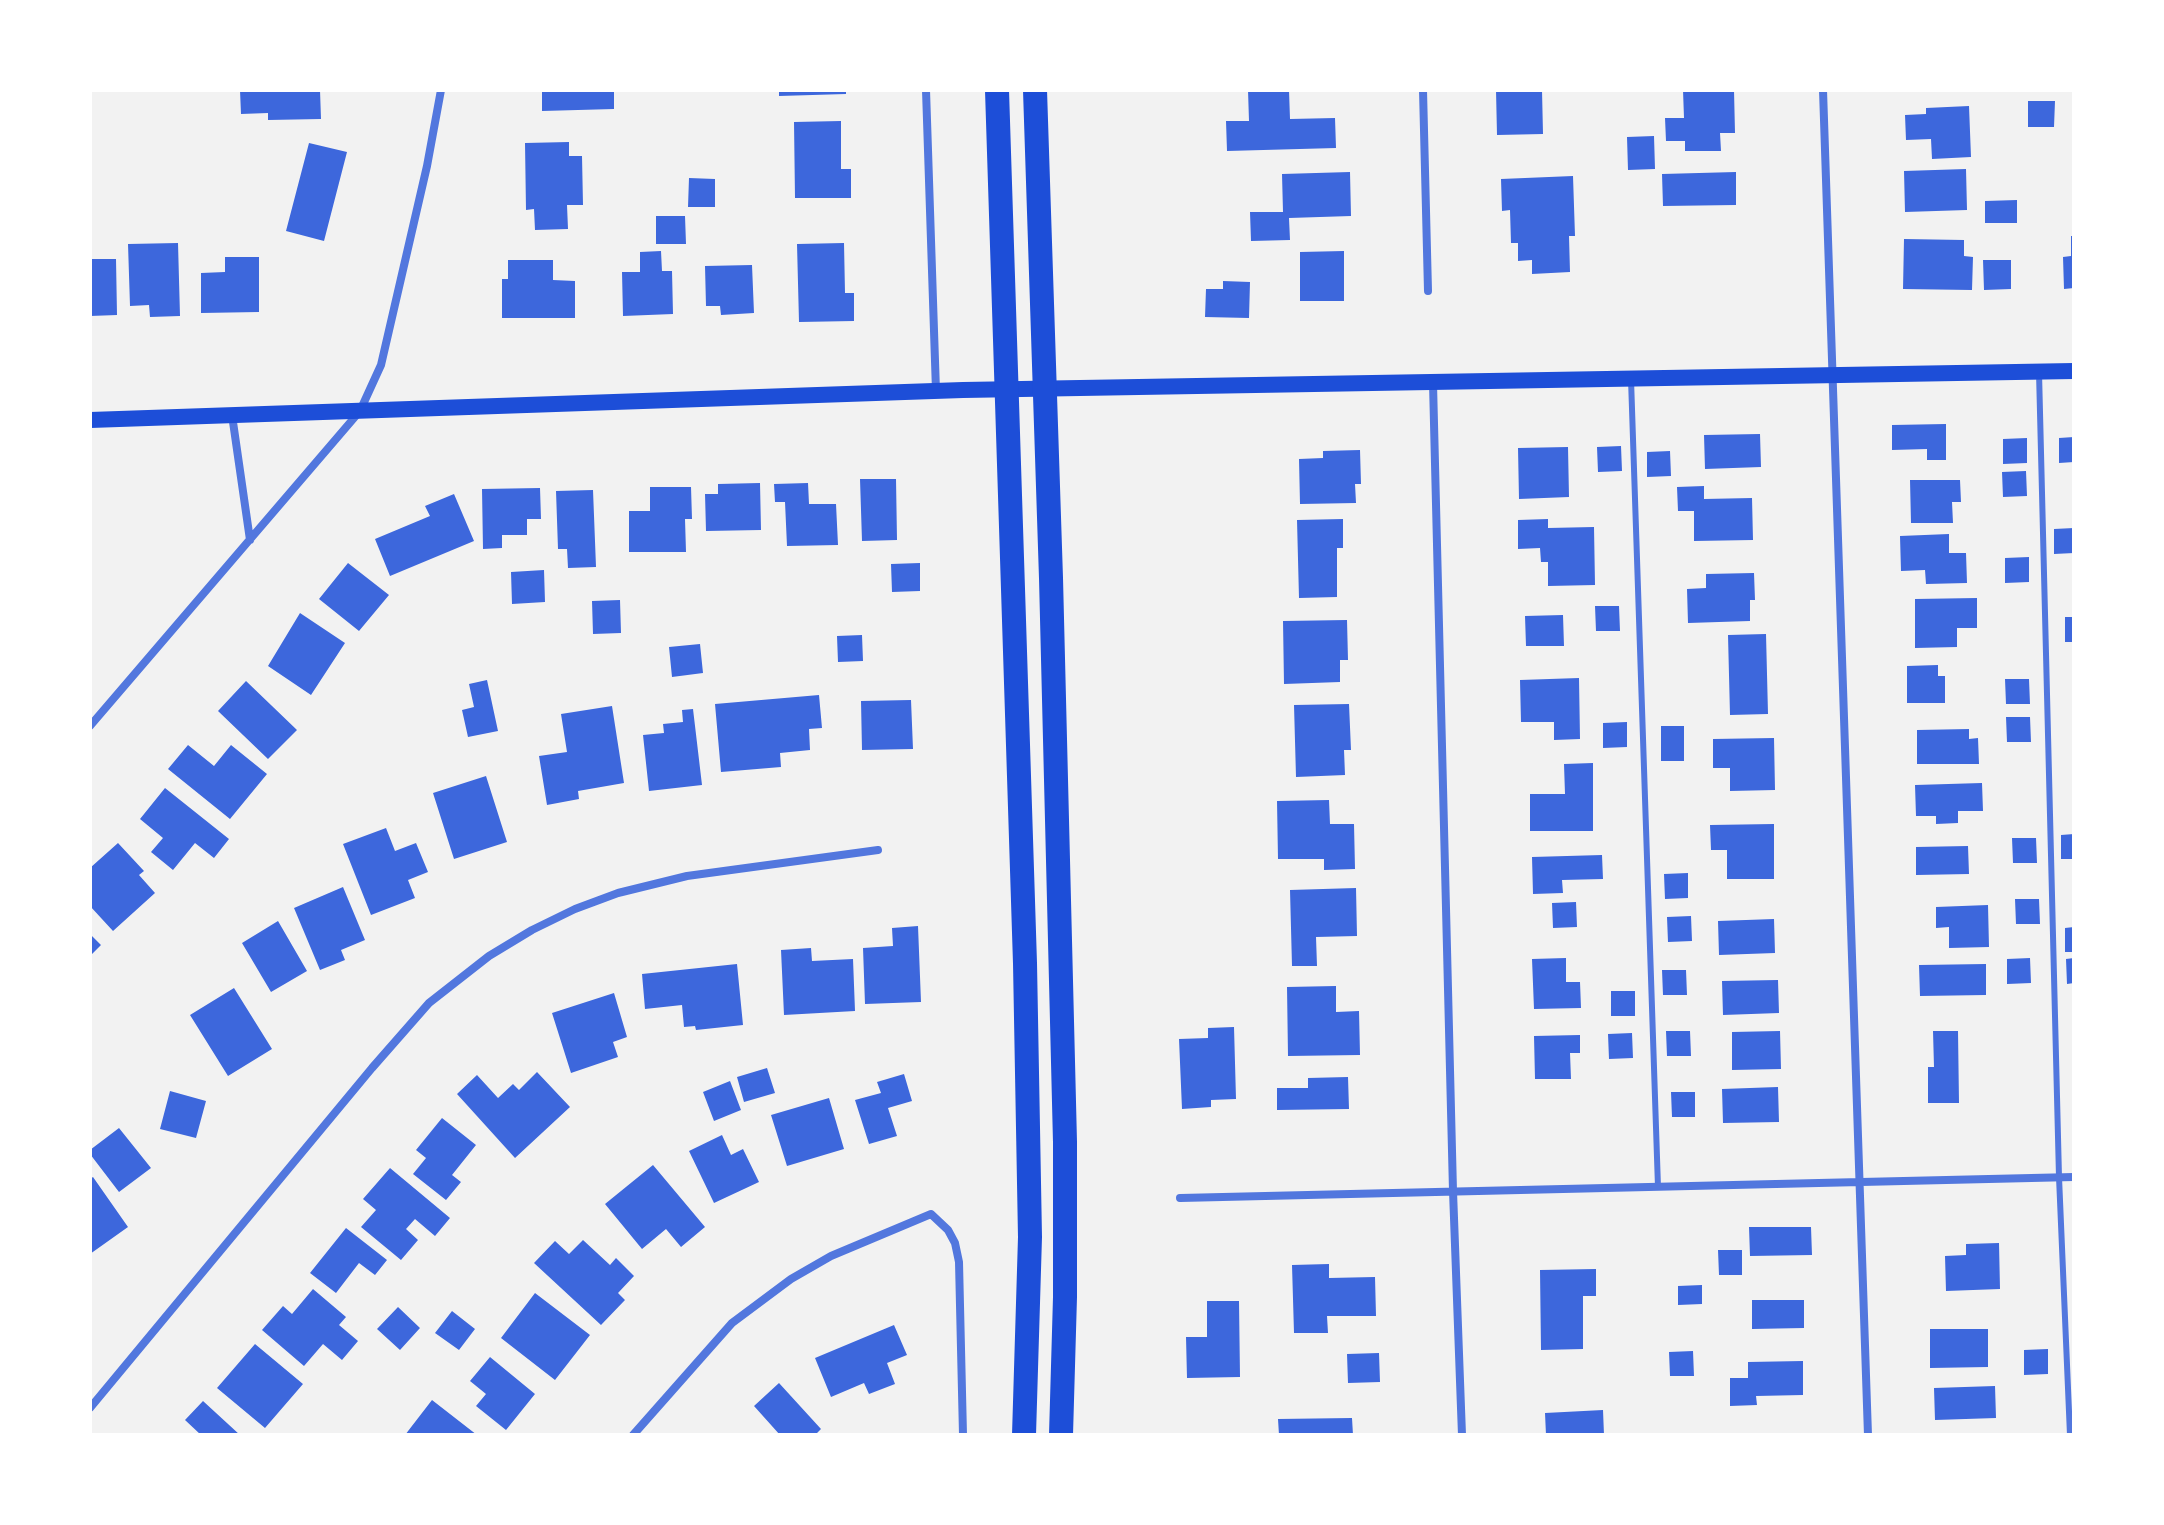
<!DOCTYPE html>
<style>
body{margin:0}
#map{position:relative;width:2164px;height:1525px;overflow:hidden;background:#f2f2f2;font-family:"Asap Condensed",sans-serif}
canvas{display:block}
.frame{position:absolute;inset:0;border:92px solid #fff;pointer-events:none}
</style>
<div id="map">
<canvas width="2164" height="1525"></canvas>
<div class="frame"></div>
</div>
<script>
const c = document.querySelector('canvas').getContext('2d');
c.lineJoin = 'round';
function fill(path, color) { c.fillStyle = color; c.fill(path, 'evenodd'); }
const shape = rows => new Path2D(rows.map(r => 'M' + r).join(''));
function stroke(path, color, width, dash) { c.strokeStyle = color; c.lineWidth = width; c.lineCap = dash ? 'butt' : 'round'; c.setLineDash(dash || []); c.stroke(path); }
fill(shape([
 [240,90,320,90,321,119,268,120,268,113,241,114],
 [542,90,614,90,614,109,542,111],
 [779,90,846,90,846,94,779,96],
 [1248,90,1289,90,1290,119,1335,118,1336,148,1227,151,1226,121,1249,121],
 [1496,90,1542,90,1543,134,1497,135],
 [1683,90,1734,90,1735,133,1720,133,1721,151,1685,151,1685,141,1666,141,1665,118,1684,118],
 [2028,101,2055,101,2054,127,2028,127],
 [1969,106,1971,157,1932,159,1931,139,1906,140,1905,115,1926,114,1926,108],
 [841,121,841,169,851,169,851,198,795,198,794,122],
 [1654,136,1655,169,1628,170,1627,137],
 [569,142,569,156,582,156,583,205,567,205,568,229,535,230,534,209,526,210,525,143],
 [309,143,347,152,324,241,286,231],
 [1966,169,1967,210,1905,212,1904,171],
 [1350,172,1351,216,1289,218,1290,240,1251,241,1250,212,1283,212,1282,174],
 [1736,172,1736,205,1663,206,1662,174],
 [1573,176,1575,236,1569,236,1570,272,1532,274,1532,260,1518,261,1518,243,1511,243,1510,210,1502,211,1501,179],
 [689,178,715,179,715,207,688,207],
 [2017,200,2017,223,1985,223,1985,201],
 [656,216,685,216,686,244,656,244],
 [2071,236,2074,236,2074,288,2064,289,2063,257,2071,256],
 [1904,239,1964,240,1964,256,1973,257,1972,290,1903,289],
 [178,243,180,316,150,317,149,305,130,306,128,244],
 [844,243,845,293,854,293,854,321,799,322,797,244],
 [661,251,662,271,672,271,673,314,623,316,622,272,640,272,640,252],
 [1344,251,1344,301,1300,301,1300,252],
 [225,257,259,257,259,312,201,313,201,273,225,272],
 [90,259,116,259,117,315,90,316],
 [508,260,553,260,553,280,575,281,575,318,502,318,502,279,508,279],
 [1983,260,2011,260,2011,289,1984,290],
 [752,265,754,313,721,315,720,306,706,306,705,266],
 [1223,281,1250,282,1249,318,1205,317,1206,289,1223,289],
 [1946,424,1946,460,1927,460,1927,449,1892,450,1892,425],
 [1760,434,1761,467,1705,469,1704,435],
 [2074,437,2074,462,2059,463,2059,438],
 [2027,438,2027,463,2003,464,2003,439],
 [1621,446,1622,471,1598,472,1597,447],
 [1568,447,1569,497,1519,499,1518,448],
 [1360,450,1361,484,1355,484,1356,503,1300,504,1299,459,1323,458,1323,451],
 [1670,451,1671,476,1647,477,1647,452],
 [2026,471,2027,496,2003,497,2002,472],
 [860,479,896,479,897,540,862,541],
 [1910,480,1960,480,1961,502,1952,502,1953,523,1911,523],
 [760,483,761,530,706,531,705,494,718,494,718,484],
 [808,483,809,504,836,504,838,545,787,546,785,502,775,502,774,484],
 [1704,486,1704,499,1752,498,1753,540,1694,541,1694,511,1678,511,1677,487],
 [650,487,691,487,692,519,685,519,686,552,629,552,629,511,650,511],
 [540,488,541,519,527,519,527,535,502,535,502,548,483,549,482,489],
 [593,490,596,567,568,568,567,549,558,549,556,491],
 [454,494,474,541,390,576,375,539,430,516,425,506],
 [1343,519,1343,548,1337,548,1337,597,1299,598,1297,520],
 [1548,519,1548,528,1594,527,1595,585,1548,586,1548,562,1541,562,1540,548,1518,549,1518,520],
 [2074,528,2074,553,2054,554,2054,529],
 [1949,534,1949,553,1966,553,1967,583,1926,584,1925,570,1901,571,1900,536],
 [2029,557,2029,582,2005,583,2005,558],
 [348,563,389,595,359,631,319,599],
 [920,563,920,591,892,592,891,564],
 [544,570,545,602,512,604,511,572],
 [1754,573,1755,600,1750,600,1750,621,1688,623,1687,589,1706,588,1706,574],
 [1977,598,1977,628,1957,628,1957,647,1915,648,1915,599],
 [620,600,621,633,593,634,592,601],
 [1595,606,1619,606,1620,631,1596,631],
 [300,613,345,643,311,695,268,666],
 [1563,615,1564,646,1526,646,1525,616],
 [2065,617,2074,617,2074,642,2065,642],
 [1347,620,1348,660,1340,660,1340,682,1284,684,1283,621],
 [1766,634,1768,714,1730,715,1728,635],
 [862,635,863,661,838,662,837,636],
 [700,644,703,673,672,677,669,647],
 [1938,665,1938,676,1945,676,1945,703,1907,703,1907,666],
 [1579,678,1580,739,1554,740,1554,722,1521,722,1520,680],
 [2005,679,2029,679,2030,704,2006,704],
 [487,680,498,731,468,737,462,710,474,707,469,684],
 [246,681,297,730,268,759,218,711],
 [819,695,822,728,809,729,810,750,780,753,781,767,721,772,715,704],
 [911,700,913,749,862,750,861,701],
 [1349,704,1351,750,1344,750,1345,775,1296,777,1294,705],
 [612,706,624,783,578,791,579,799,547,805,539,756,567,752,561,714],
 [693,709,702,785,649,791,643,735,664,733,663,724,683,722,682,710],
 [2006,717,2030,717,2031,742,2007,742],
 [1627,722,1627,747,1603,748,1603,723],
 [1661,726,1684,726,1684,761,1661,761],
 [1969,729,1969,739,1978,738,1979,764,1917,764,1917,730],
 [1774,738,1775,790,1730,791,1730,768,1713,768,1713,739],
 [188,745,214,766,231,745,267,774,230,819,168,769],
 [1593,763,1593,831,1530,831,1530,794,1565,794,1564,764],
 [486,776,507,842,454,859,433,793],
 [1982,783,1983,811,1958,811,1958,823,1936,824,1936,816,1916,816,1915,785],
 [165,788,229,839,214,858,195,843,173,870,151,852,163,838,140,819],
 [1329,800,1330,824,1354,824,1355,869,1324,870,1324,859,1278,859,1277,801],
 [1774,824,1774,879,1727,879,1727,850,1711,850,1710,825],
 [386,828,395,851,416,843,428,872,408,880,415,898,371,915,343,844],
 [2074,834,2074,859,2061,859,2061,835],
 [2012,838,2036,838,2037,863,2013,863],
 [118,843,144,871,139,875,155,893,113,931,90,906,90,868],
 [1968,846,1969,874,1916,875,1916,847],
 [1602,855,1603,879,1562,880,1563,893,1533,894,1532,857],
 [1688,873,1688,898,1665,899,1664,874],
 [343,887,365,940,341,950,345,960,320,970,294,908],
 [1356,888,1357,936,1316,937,1317,966,1292,966,1290,890],
 [2015,899,2039,899,2040,924,2016,924],
 [1576,902,1577,927,1553,928,1552,903],
 [1988,905,1989,947,1949,948,1949,927,1936,928,1936,907],
 [1691,916,1692,941,1668,942,1667,917],
 [1774,919,1775,953,1719,955,1718,921],
 [278,921,307,971,271,992,242,943],
 [918,926,921,1002,865,1004,863,948,893,946,892,928],
 [2074,927,2074,952,2065,952,2065,928],
 [90,934,101,945,90,956],
 [811,948,812,961,853,959,855,1011,784,1015,781,950],
 [1566,958,1566,982,1580,982,1581,1008,1534,1009,1532,959],
 [2030,958,2031,983,2007,984,2007,959],
 [2074,958,2074,983,2067,984,2066,959],
 [737,964,743,1025,696,1030,695,1026,684,1027,682,1005,645,1009,642,974],
 [1986,964,1986,995,1920,996,1919,965],
 [1662,970,1686,970,1687,995,1663,995],
 [1778,980,1779,1013,1723,1015,1722,981],
 [1336,986,1336,1012,1359,1011,1360,1055,1288,1056,1287,987],
 [234,988,272,1049,228,1076,190,1015],
 [1611,991,1635,991,1635,1016,1611,1016],
 [614,993,627,1037,613,1042,618,1057,571,1073,552,1013],
 [1234,1027,1236,1099,1211,1100,1211,1107,1182,1109,1179,1039,1208,1038,1208,1028],
 [1666,1031,1690,1031,1691,1056,1667,1056],
 [1780,1031,1781,1069,1732,1070,1732,1032],
 [1933,1031,1958,1031,1959,1103,1928,1103,1928,1067,1934,1067],
 [1632,1033,1633,1058,1609,1059,1608,1034],
 [1580,1035,1580,1053,1570,1053,1571,1079,1535,1079,1534,1036],
 [767,1068,775,1093,744,1102,737,1077],
 [537,1072,570,1107,515,1158,457,1094,477,1075,498,1098,513,1084,519,1090],
 [904,1074,912,1101,888,1108,897,1136,869,1144,855,1100,881,1093,877,1082],
 [1348,1077,1349,1109,1277,1110,1277,1088,1308,1088,1308,1078],
 [730,1081,741,1110,714,1121,703,1092],
 [1778,1087,1779,1122,1723,1123,1722,1089],
 [170,1091,206,1101,196,1138,160,1129],
 [1671,1092,1695,1092,1695,1117,1672,1117],
 [829,1098,844,1149,787,1166,771,1115],
 [442,1118,476,1145,452,1175,461,1182,446,1200,413,1174,426,1158,416,1150],
 [119,1128,151,1168,119,1192,90,1154,90,1150],
 [722,1135,731,1155,743,1149,759,1182,714,1203,689,1151],
 [653,1165,705,1227,681,1247,666,1229,642,1249,605,1204],
 [390,1168,450,1218,435,1236,415,1219,406,1229,418,1240,401,1260,361,1227,376,1210,363,1199],
 [93,1177,128,1227,90,1254,90,1179],
 [1749,1227,1811,1227,1812,1255,1750,1256],
 [346,1228,387,1260,375,1275,359,1263,336,1293,310,1273],
 [583,1240,610,1265,616,1258,634,1276,618,1293,625,1300,601,1325,534,1263,555,1241,569,1254],
 [1999,1243,2000,1289,1946,1291,1945,1256,1966,1255,1966,1244],
 [1718,1250,1742,1250,1742,1275,1719,1275],
 [1329,1264,1329,1278,1375,1277,1376,1316,1327,1316,1328,1333,1294,1333,1292,1265],
 [1596,1269,1596,1296,1583,1296,1583,1349,1541,1350,1540,1270],
 [1702,1285,1702,1304,1678,1305,1678,1286],
 [313,1289,346,1317,339,1325,358,1341,342,1360,323,1344,304,1366,262,1330,283,1306,292,1314],
 [535,1293,590,1335,555,1380,501,1338],
 [1752,1300,1804,1300,1804,1328,1752,1329],
 [1207,1301,1239,1301,1240,1377,1187,1378,1186,1337,1207,1337],
 [398,1307,420,1328,400,1350,377,1329],
 [452,1311,475,1329,459,1350,435,1333],
 [894,1325,907,1355,887,1363,895,1384,869,1394,864,1383,831,1397,815,1358],
 [1930,1329,1988,1329,1988,1367,1930,1368],
 [255,1344,303,1384,265,1428,217,1388],
 [2048,1349,2048,1374,2024,1375,2024,1350],
 [1693,1351,1694,1376,1670,1376,1669,1352],
 [1379,1353,1380,1382,1348,1383,1347,1354],
 [490,1357,535,1394,506,1430,476,1406,486,1394,470,1381],
 [1803,1361,1803,1395,1756,1396,1757,1405,1730,1406,1730,1378,1748,1378,1748,1362],
 [779,1383,821,1429,815,1435,780,1435,754,1406],
 [1995,1386,1996,1418,1935,1420,1934,1388],
 [432,1400,477,1435,405,1435],
 [203,1401,240,1435,201,1435,185,1420],
 [1603,1410,1604,1435,1546,1435,1545,1413],
 [1352,1418,1353,1435,1279,1435,1278,1419]
]), '#3d67dc');
stroke(shape([
 [2039,372,2059,1177,2070,1435],
 [1631,379,1658,1187]
]), '#5277de', 6);
stroke(shape([
 [926,90,936,391],
 [1423,90,1428,291],
 [1823,90,1868,1435],
 [1433,383,1453,1191,1462,1435],
 [232,415,250,540],
 [90,726,360,411,381,365,427,166,441,90],
 [1180,1198,2074,1177],
 [90,1408,372,1068,429,1003,489,956,532,930,575,909,618,893,687,876,878,850],
 [633,1435,732,1323,791,1279,831,1256,931,1214,948,1230,955,1243,959,1262,963,1435]
]), '#5277de', 8);
stroke(shape([
 [90,420,963,390,2074,371]
]), '#1d4ed8', 16);
stroke(shape([
 [997,90,1025,963,1030,1237,1024,1435],
 [1035,90,1051,578,1065,1142,1065,1297,1061,1435]
]), '#1d4ed8', 24);
</script>
